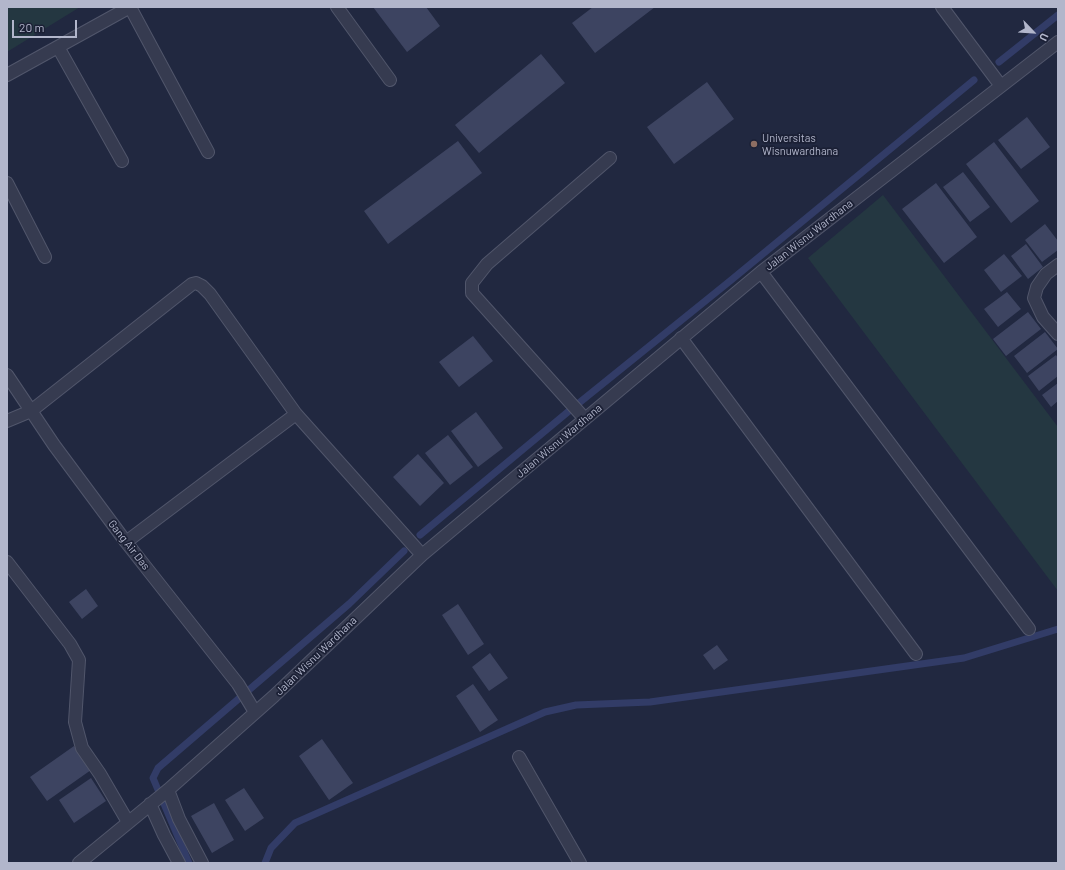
<!DOCTYPE html>
<style>
body{margin:0}
#map{position:relative;width:1065px;height:870px;overflow:hidden;background:#212840;font-family:Barlow,sans-serif}
canvas{display:block}
.frame{position:absolute;inset:0;border:8px solid #b2b6cb;pointer-events:none}
.north{position:absolute;left:1013px;top:12px;width:40px;height:40px;-webkit-text-stroke:3px #1b2035;paint-order:stroke;rotate:115deg;font-size:11px;font-weight:700;line-height:16px;text-align:center;color:#b2b6cb}
.north::after{content:'';display:block;margin:auto;width:14px;height:18px;background:#b2b6cb;clip-path:polygon(50% 0,100% 100%,50% 72%,0 100%)}
.scale{position:absolute;left:12px;top:20px;width:65px;height:18px;box-sizing:border-box;border:2px solid #b2b6cb;border-top:0;padding-left:5px;font-size:12px;line-height:14px;white-space:nowrap;color:#b2b6cb;-webkit-text-stroke:3px #1b2035;paint-order:stroke}
</style>
<div id="map">
<canvas width="1065" height="870"></canvas>
<div class="frame"></div>
<div class="north">U</div>
<div class="scale">20 m</div>
</div>
<script>
const c = document.querySelector('canvas').getContext('2d');
c.lineJoin = 'round';
function fill(path, color) { c.fillStyle = color; c.fill(path, 'evenodd'); }
const shape = rows => new Path2D(rows.map(r => 'M' + r).join(''));
function stroke(path, color, width, dash) { c.strokeStyle = color; c.lineWidth = width; c.lineCap = dash ? 'butt' : 'round'; c.setLineDash(dash || []); c.stroke(path); }
function write(font, color, halo, rows, align = 'center') {
  c.font = font + ' Barlow,sans-serif'; c.lineWidth = 3.5; c.setLineDash([]); c.textBaseline = 'middle'; c.strokeStyle = halo; c.fillStyle = color; for (const [text, x, y, turn = 0] of rows) {
    c.save(); c.translate(x, y); c.rotate((+turn || 0) * Math.PI / 180); c.textAlign = isNaN(turn) ? turn : align; if (halo) c.strokeText(text, 0, 0); c.fillText(text, 0, 0); c.restore();
  }
}
fill(shape([
 [7,7,80,7,7,52],
 [883,195,1058,427,1058,591,808,258]
]), '#243741');
stroke(shape([
 [999,62,1058,15],
 [420,535,569,411,730,281,974,80],
 [189,863,153,778,158,768,349,604,404,551],
 [265,863,271,848,295,823,545,712,576,705,650,702,964,658,1058,629]
]), '#323c67', 7);
fill(shape([
 [373,7,426,7,440,26,407,52],
 [593,7,655,7,595,53,572,23],
 [541,54,565,83,479,153,455,125],
 [707,82,734,119,674,164,647,127],
 [1027,117,1050,147,1021,169,998,140],
 [458,141,482,173,388,244,364,211],
 [994,142,1039,201,1011,223,966,164],
 [963,172,990,207,970,222,943,187],
 [936,183,977,237,944,263,902,209],
 [1045,224,1058,241,1058,250,1042,262,1025,240],
 [1026,244,1043,267,1028,279,1011,256],
 [1004,254,1022,276,1001,292,984,270],
 [1007,292,1021,309,998,327,984,309],
 [1028,312,1041,329,1006,356,993,339],
 [1045,332,1058,349,1027,373,1014,356],
 [473,336,493,361,459,387,439,362],
 [1056,355,1058,358,1058,376,1039,391,1028,376],
 [1058,383,1058,401,1051,407,1042,395],
 [476,412,503,448,478,467,451,431],
 [448,435,473,467,450,485,425,453],
 [418,454,444,483,420,506,393,477],
 [86,589,98,606,82,619,69,602],
 [458,604,484,644,468,655,442,615],
 [717,645,728,660,714,670,703,655],
 [490,653,508,678,489,691,472,667],
 [473,684,498,720,480,732,456,696],
 [322,739,353,783,329,800,299,756],
 [74,746,91,770,47,801,30,777],
 [91,778,106,801,74,823,59,800],
 [244,788,264,818,245,831,225,800],
 [214,803,234,840,212,853,191,816]
]), '#3d4461');
const minor = shape([
 [337,7,390,80],
 [942,7,1001,86],
 [58,47,122,161],
 [7,75,130,7,208,152],
 [7,183,45,257],
 [1058,265,1046,274,1037,287,1034,298,1043,317,1058,334],
 [761,272,1029,629],
 [681,338,916,654],
 [7,375,54,445,126,542,238,684,255,712],
 [585,419,472,293,472,283,487,264,610,158],
 [7,421,31,411,192,284,196,283,202,286,210,294,296,414,422,555],
 [126,542,296,414],
 [7,562,70,644,79,660,75,722,82,748,100,774,128,822],
 [519,757,580,863],
 [168,790,179,819,202,863],
 [150,804,164,835,179,863],
 [79,863,168,790,274,696,422,555,761,272,1058,42]
]);
stroke(minor, '#51566b', 14);
stroke(minor, '#363b50', 12);
for (const [x, y, r, color] of [
 [754,144,4,"#8d6e63"]
]) { const dot = new Path2D(); dot.arc(x, y, r, 0, 2 * Math.PI); c.fillStyle = color; c.fill(dot); stroke(dot, '#1b2035', 1.5); }
write('11px', '#b2b6cb', '#1b2035', [
 ["Universitas",762,138],
 ["Wisnuwardhana",762,151]
], 'left');
write('11px', '#b2b6cb', '#1b2035', [
 ["Jalan Wisnu Wardhana",809,235,-38],
 ["Jalan Wisnu Wardhana",559,441,-40],
 ["Gang Air Das",129,545,52],
 ["Jalan Wisnu Wardhana",316,656,-44]
]);
</script>
